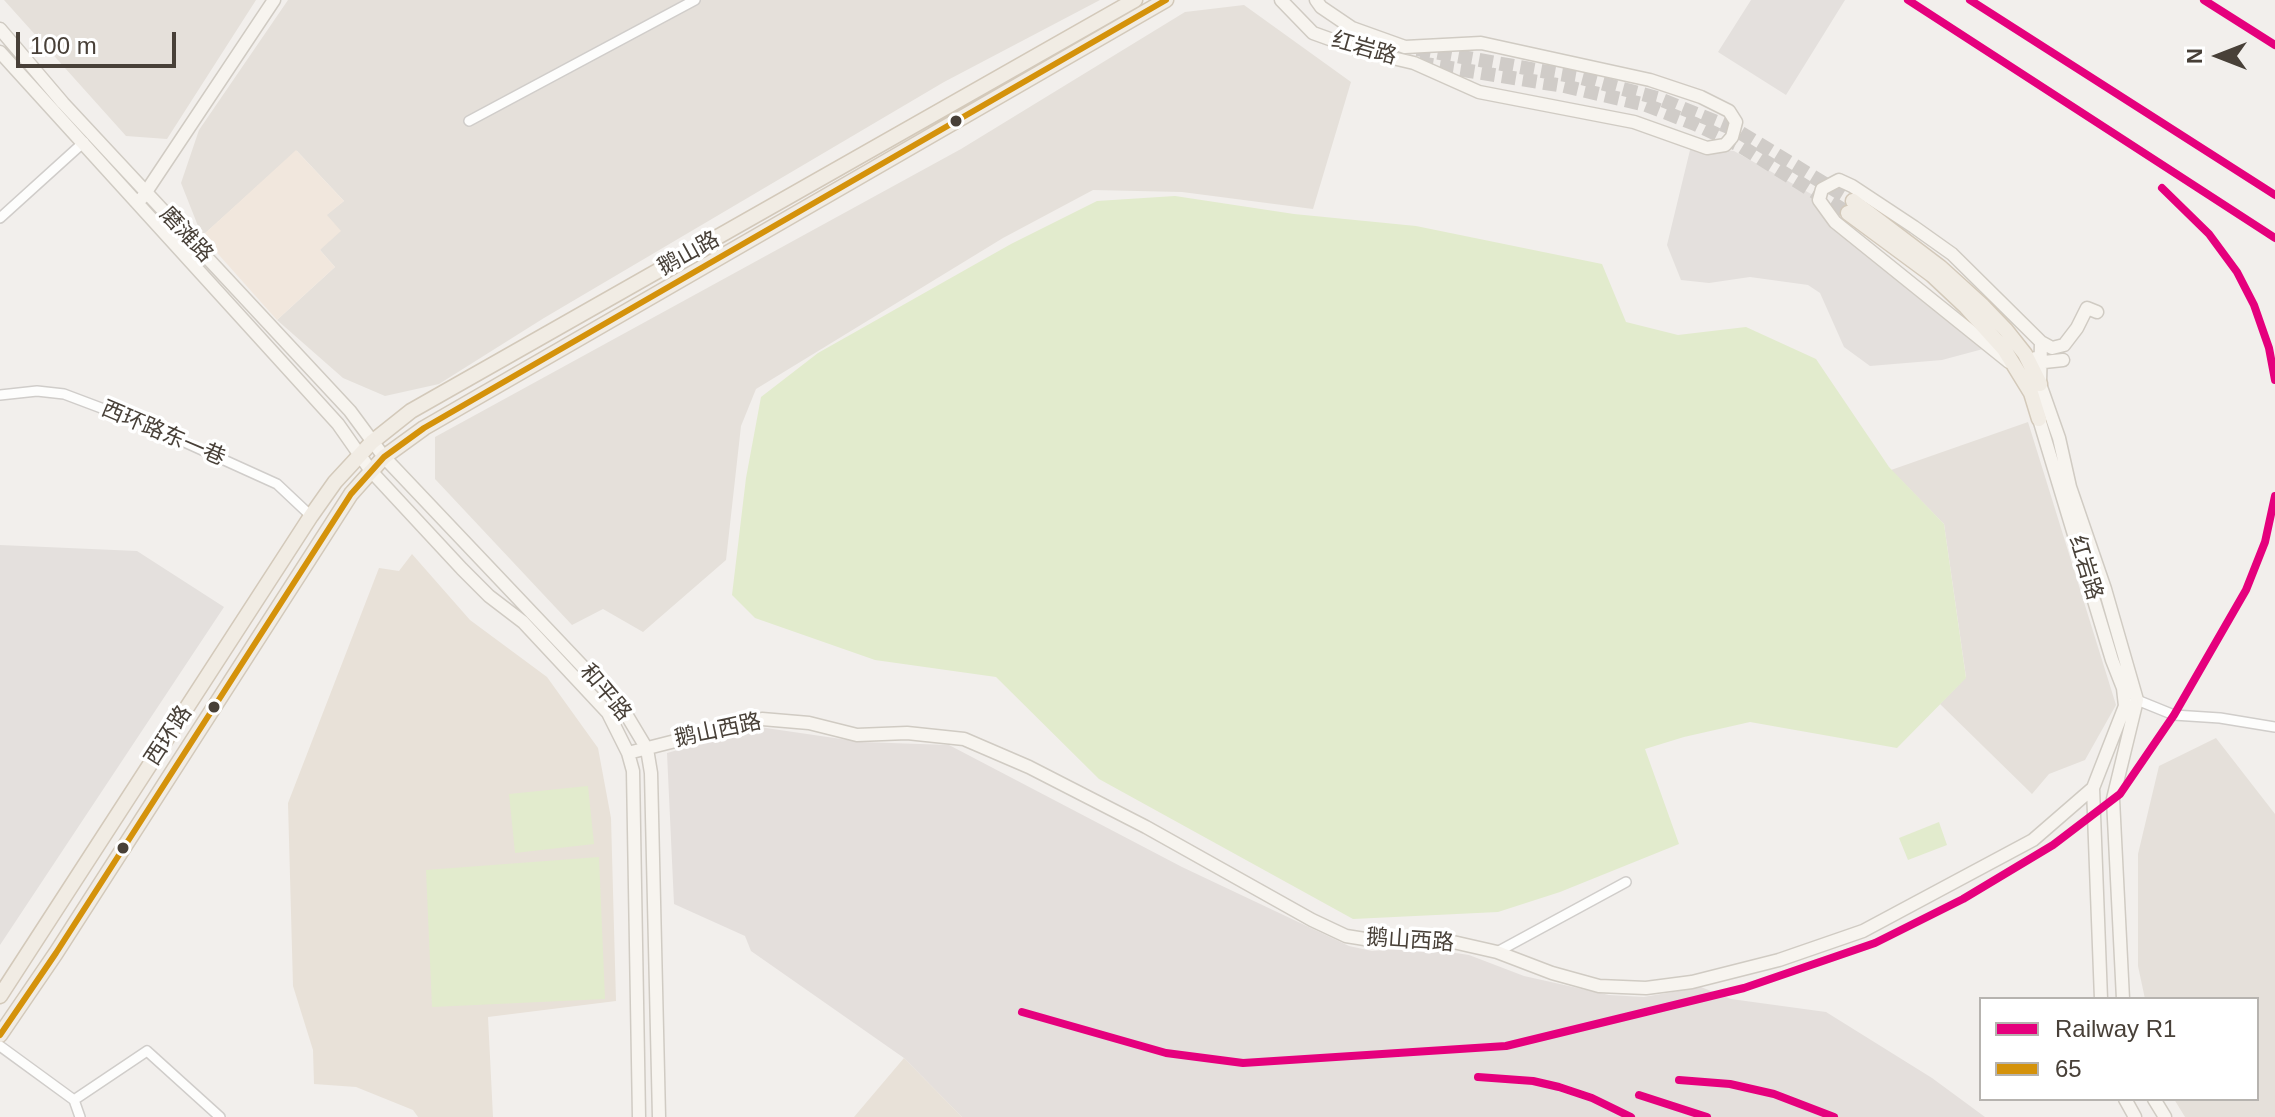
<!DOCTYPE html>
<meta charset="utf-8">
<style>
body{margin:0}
#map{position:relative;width:2275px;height:1117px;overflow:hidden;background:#f2efec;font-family:Arial,sans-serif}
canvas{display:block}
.legend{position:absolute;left:1979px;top:997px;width:280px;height:104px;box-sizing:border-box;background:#fff;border:2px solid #b6b3af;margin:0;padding:10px 14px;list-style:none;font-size:24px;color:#484038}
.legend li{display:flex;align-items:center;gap:16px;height:40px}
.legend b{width:40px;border:2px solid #b6b3af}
.north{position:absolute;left:2179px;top:16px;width:80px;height:80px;-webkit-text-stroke:6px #fff;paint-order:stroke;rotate:270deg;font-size:22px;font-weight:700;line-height:32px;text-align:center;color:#484038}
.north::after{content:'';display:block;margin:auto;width:28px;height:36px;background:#484038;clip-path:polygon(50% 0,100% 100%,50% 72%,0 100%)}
.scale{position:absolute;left:16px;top:32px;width:160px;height:36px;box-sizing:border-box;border:4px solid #484038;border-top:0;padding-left:10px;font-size:24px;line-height:28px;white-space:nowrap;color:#484038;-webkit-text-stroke:6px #fff;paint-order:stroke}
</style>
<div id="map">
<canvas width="2275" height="1117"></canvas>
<ul class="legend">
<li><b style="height:10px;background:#e5007d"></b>Railway R1</li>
<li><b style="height:10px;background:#d4920b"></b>65</li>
</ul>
<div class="north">N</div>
<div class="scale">100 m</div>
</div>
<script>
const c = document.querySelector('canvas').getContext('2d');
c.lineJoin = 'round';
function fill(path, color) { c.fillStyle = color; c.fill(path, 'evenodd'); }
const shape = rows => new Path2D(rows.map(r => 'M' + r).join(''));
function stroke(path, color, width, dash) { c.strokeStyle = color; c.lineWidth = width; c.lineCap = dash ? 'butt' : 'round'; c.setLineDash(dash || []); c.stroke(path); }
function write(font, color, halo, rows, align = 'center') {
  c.font = font + ' Arial,"Noto Sans SC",sans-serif'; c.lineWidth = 7; c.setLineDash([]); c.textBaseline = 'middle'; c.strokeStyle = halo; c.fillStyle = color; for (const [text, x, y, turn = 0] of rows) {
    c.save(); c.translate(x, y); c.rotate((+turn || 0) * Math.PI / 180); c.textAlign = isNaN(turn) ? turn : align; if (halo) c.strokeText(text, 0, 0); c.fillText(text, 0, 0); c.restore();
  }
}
fill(shape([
 [4,0,256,0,167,139,126,136],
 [288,0,1100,0,944,82,544,318,439,384,385,396,343,378,277,320,335,267,320,250,326,215,344,201,297,151,202,236,181,183,199,130],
 [1244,5,1351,82,1313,209,1182,192,1093,190,1003,238,756,389,741,426,726,560,643,632,603,609,572,625,435,479,435,437,961,149,1185,12],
 [2028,422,2116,705,2085,760,2049,774,2032,794,1940,704,1966,677,1944,524,1891,470],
 [2216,738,2275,814,2275,1117,2185,1117,2174,1099,2257,1099,2257,999,2145,999,2138,966,2138,854,2159,766]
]), '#e5e0da');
fill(shape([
 [296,150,344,201,327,215,341,231,320,250,335,267,277,320,202,236]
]), '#f1e7dd');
fill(shape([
 [759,727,862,742,949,745,1182,867,1349,946,1372,951,1416,947,1469,955,1524,976,1609,995,1644,997,1701,987,1731,999,1826,1012,1932,1078,1985,1117,962,1117,904,1058,751,951,745,936,674,904,667,753]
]), '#e4dfdc');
fill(shape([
 [412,554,470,620,547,677,598,748,611,818,616,1001,488,1017,493,1117,418,1117,413,1110,356,1087,314,1084,313,1050,293,986,288,803,379,568,399,571],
 [904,1058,962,1117,854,1117]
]), '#e8e1d8');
fill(shape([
 [1175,196,1294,214,1416,226,1602,264,1626,322,1678,335,1746,327,1816,359,1889,467,1944,524,1966,678,1897,748,1750,722,1684,737,1645,749,1679,844,1560,892,1498,912,1353,919,1099,779,996,677,875,660,755,618,732,595,746,478,761,397,818,353,1011,244,1097,201],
 [588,786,594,844,515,853,509,794],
 [1939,822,1947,845,1908,860,1899,838],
 [599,857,605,999,432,1007,426,870]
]), '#e2ebcd');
fill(shape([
 [1751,0,1845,0,1786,95,1718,52],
 [1691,146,1734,151,1813,195,1834,228,1983,349,1942,360,1870,366,1844,347,1820,293,1808,285,1750,277,1709,283,1681,280,1667,245],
 [0,545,137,551,224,607,0,945]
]), '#e4e0dd');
stroke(shape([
 [1417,49,1582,78,1657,98,1736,130,1853,201],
 [1419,63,1564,86,1646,105,1695,124,1739,145,1848,213]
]), '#d0ccc8', 14, [14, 7]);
const street = shape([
 [469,121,695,0],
 [0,218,84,142],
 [0,395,37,391,64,394,149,426,277,484,311,516],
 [2132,703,2137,700,2174,715,2220,718,2275,727],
 [1497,952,1626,882],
 [0,1046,74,1100,80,1117],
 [74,1100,147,1051,220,1117]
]);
const secondary = shape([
 [1281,0,1313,33,1363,51,1414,63,1479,92,1634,122,1707,148,1725,145,1732,137,1736,122,1729,111,1701,97,1650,80,1481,43,1405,47,1352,28,1321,7,1316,0],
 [0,29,63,103,350,411,384,457,623,709,647,749,651,773,659,1117],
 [0,52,338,424,371,471,462,569,489,596,523,622,608,713,628,753,633,771,639,1117],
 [142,198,274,0],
 [2041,342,2040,384,2059,438,2070,487,2105,589,2137,700,2113,799,2123,999],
 [2035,358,2044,362,2063,360],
 [2009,362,1835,222,1819,200,1822,189,1839,180,1852,186,1914,227,1952,254,2041,342,2052,348,2064,345,2077,328,2087,308,2097,312],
 [2039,419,2112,660,2123,688,2125,706,2093,788,2101,999],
 [628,753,762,719,809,723,857,735,907,733,964,739,1029,767,1146,827,1312,920,1346,936,1371,940,1453,942,1497,952,1552,973,1599,986,1646,988,1692,982,1779,960,1863,931,2033,840,2093,788],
 [2125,1099,2135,1117],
 [2154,1099,2165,1117]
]);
const primary = shape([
 [1853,201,1940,267,1983,306,2006,330,2025,354,2040,384],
 [1848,213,1932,275,1966,307,2004,349,2031,393,2039,419],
 [0,996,311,516,335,482,372,442,411,411,1135,0],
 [0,1035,56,953,351,494,384,457,424,428,1166,0]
]);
stroke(street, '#d0cdca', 12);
stroke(secondary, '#d0cbc3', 15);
stroke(primary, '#d3c9ba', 17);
stroke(street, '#fdfdfc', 9);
stroke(secondary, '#f7f4ef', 12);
stroke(primary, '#f1ece4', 14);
stroke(shape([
 [0,1035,56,953,351,494,384,457,424,428,1166,0]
]), '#d4920b', 6);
stroke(shape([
 [1908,0,2275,238],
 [1970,0,2275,195],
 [2204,0,2275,45],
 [2162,188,2209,234,2237,272,2254,305,2269,348,2275,380],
 [1022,1012,1166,1053,1243,1063,1506,1046,1744,988,1875,943,1963,899,2053,845,2120,794,2174,715,2246,590,2265,542,2275,496],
 [1478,1077,1533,1081,1559,1087,1592,1098,1631,1117],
 [1679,1080,1730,1084,1774,1094,1834,1117],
 [1639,1095,1707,1117]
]), '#e5007d', 8);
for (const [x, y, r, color] of [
 [956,121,7,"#484038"],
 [214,707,7,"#484038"],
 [123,848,7,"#484038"]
]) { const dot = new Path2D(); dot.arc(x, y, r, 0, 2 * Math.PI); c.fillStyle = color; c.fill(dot); stroke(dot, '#fff', 3); }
write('22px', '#484038', '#fff', [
 ["红岩路",1364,49,16],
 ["磨滩路",186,235,47],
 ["鹅山路",689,254,-29],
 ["西环路东一巷",163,434,23],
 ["红岩路",2085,568,73],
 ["和平路",605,693,50],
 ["鹅山西路",718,731,-12],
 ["西环路",169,736,-57],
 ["鹅山西路",1410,941,4]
]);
</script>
